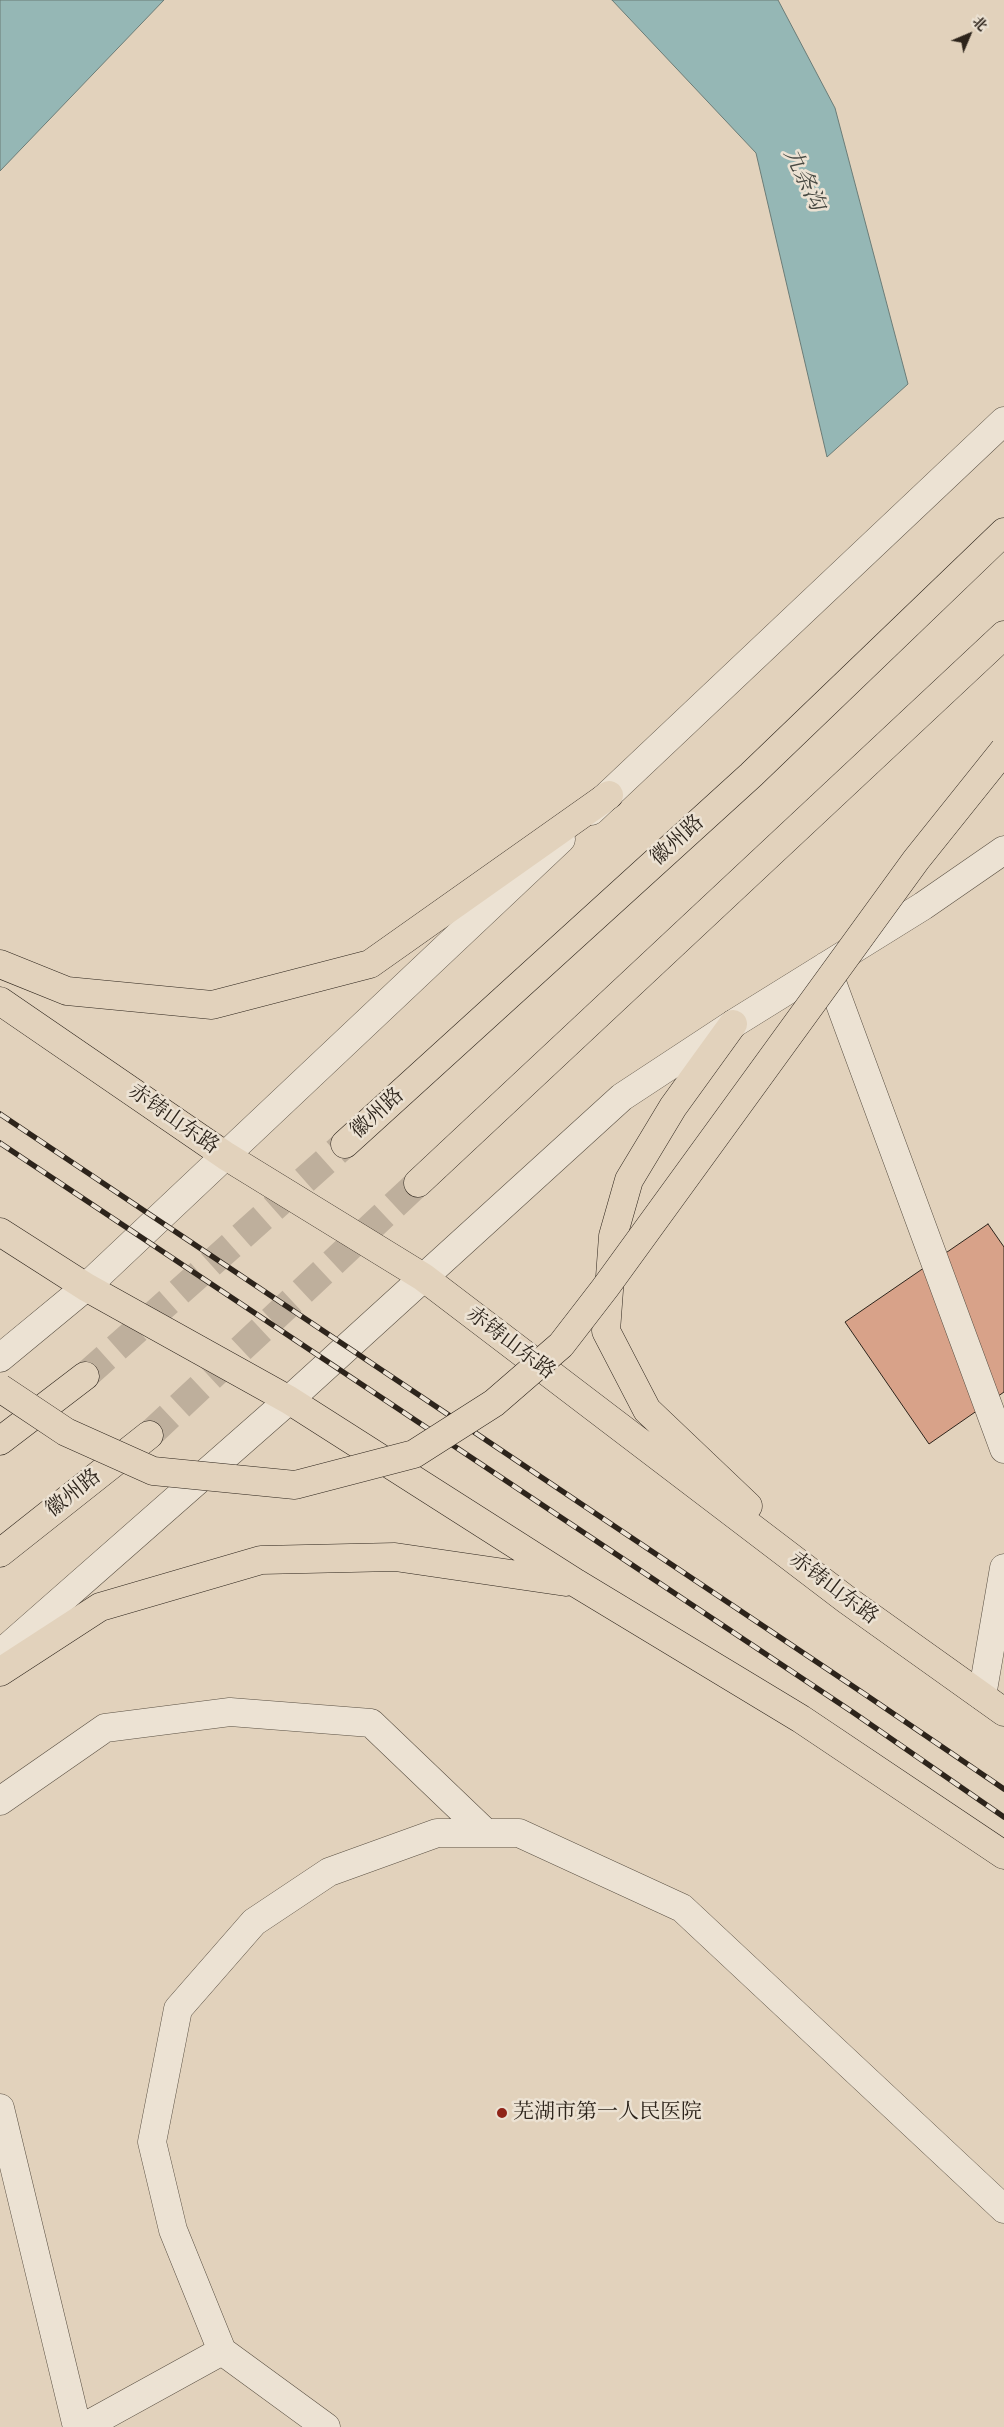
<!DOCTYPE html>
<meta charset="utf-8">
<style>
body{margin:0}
#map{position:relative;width:1004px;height:2427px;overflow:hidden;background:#e2d2bc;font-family:Cardo,"Noto Serif SC",serif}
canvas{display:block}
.north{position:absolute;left:944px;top:10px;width:50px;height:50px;-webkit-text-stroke:4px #ece2d3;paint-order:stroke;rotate:45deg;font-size:14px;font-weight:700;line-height:20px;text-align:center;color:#2d241b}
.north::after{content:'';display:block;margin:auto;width:18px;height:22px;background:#2d241b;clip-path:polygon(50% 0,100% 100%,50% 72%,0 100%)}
</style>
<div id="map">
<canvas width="1004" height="2427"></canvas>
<div class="north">北</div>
</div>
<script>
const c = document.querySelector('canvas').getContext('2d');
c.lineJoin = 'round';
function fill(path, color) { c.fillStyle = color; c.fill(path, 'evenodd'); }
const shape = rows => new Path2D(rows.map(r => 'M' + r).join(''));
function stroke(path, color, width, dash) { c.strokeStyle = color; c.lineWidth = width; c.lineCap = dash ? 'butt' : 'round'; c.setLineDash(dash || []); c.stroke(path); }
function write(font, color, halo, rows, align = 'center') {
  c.font = font + ' Cardo,"Noto Serif SC",serif'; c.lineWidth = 5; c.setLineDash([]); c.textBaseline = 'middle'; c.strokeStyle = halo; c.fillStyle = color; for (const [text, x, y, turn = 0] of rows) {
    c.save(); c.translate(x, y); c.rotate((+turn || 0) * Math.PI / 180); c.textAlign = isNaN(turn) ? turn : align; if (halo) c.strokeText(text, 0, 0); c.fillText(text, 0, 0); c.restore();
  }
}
const water = shape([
 [0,0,164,0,0,171,0,0],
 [612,0,778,0,835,108,908,384,827,457,756,153,612,0]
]);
fill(water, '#95b7b5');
stroke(water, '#6b7c77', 1);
const building = shape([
 [988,1224,1004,1247,1004,1392,929,1444,845,1322,988,1224]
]);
fill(building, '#d8a289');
stroke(building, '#2d241b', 1);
stroke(shape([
 [85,1376,345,1144],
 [149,1435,418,1183]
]), '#beaf9c', 28, [28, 14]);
const minor = shape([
 [591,811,1004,421],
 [826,966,1004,1449],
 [0,1358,86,1287,561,839],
 [0,1654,289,1400,622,1097,733,1024,923,906,1004,850],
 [982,1696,1004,1568],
 [0,1801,105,1728,230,1712,371,1723,486,1833],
 [0,2108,77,2427],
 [84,2427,222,2351],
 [326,2427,222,2351,173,2230,152,2142,178,2009,254,1922,329,1872,437,1833,519,1833,682,1908,1004,2209]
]);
const major = shape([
 [0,964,67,991,212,1005,370,964,609,795],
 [0,1001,226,1156,423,1277,847,1600,1004,1712],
 [733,1024,673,1107,629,1180,613,1236,606,1331,647,1410,748,1506],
 [345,1144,751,775,1004,532],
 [418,1183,1004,635],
 [0,1232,86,1287,289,1400,576,1583,801,1719,1004,1855],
 [0,1441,85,1376],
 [0,1553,149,1435],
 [0,1672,100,1607,261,1560,395,1557,566,1582]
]);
stroke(minor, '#5a5043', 29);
stroke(major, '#2d241b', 29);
stroke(minor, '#ece2d3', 28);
stroke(major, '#e2d2bc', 28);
const rail = shape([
 [0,1114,866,1695,1004,1789],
 [0,1143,854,1713,1004,1817]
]);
stroke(rail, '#2d241b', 5.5);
stroke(rail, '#ece2d3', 4, [11]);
const majorBridge = shape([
 [0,1388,66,1432,153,1471,295,1485,414,1454,494,1403,561,1345,605,1288,916,860,1004,750]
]);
stroke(majorBridge, '#2d241b', 29, []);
stroke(majorBridge, '#e2d2bc', 28);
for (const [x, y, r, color] of [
 [502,2113,6,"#8f2418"]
]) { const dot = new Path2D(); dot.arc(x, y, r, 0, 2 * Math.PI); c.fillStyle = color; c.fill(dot); stroke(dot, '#ece2d3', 2); }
write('21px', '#2d241b', '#ece2d3', [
 ["徽州路",678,841,-42],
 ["徽州路",378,1114,-42],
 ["赤铸山东路",173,1120,35],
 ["赤铸山东路",510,1344,37],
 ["徽州路",74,1494,-38],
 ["赤铸山东路",833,1589,37]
]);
write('21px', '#2d241b', '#ece2d3', [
 ["芜湖市第一人民医院",513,2113]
], 'left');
write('italic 22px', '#474942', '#ece2d3', [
 ["九条沟",803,180,64]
]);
</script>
